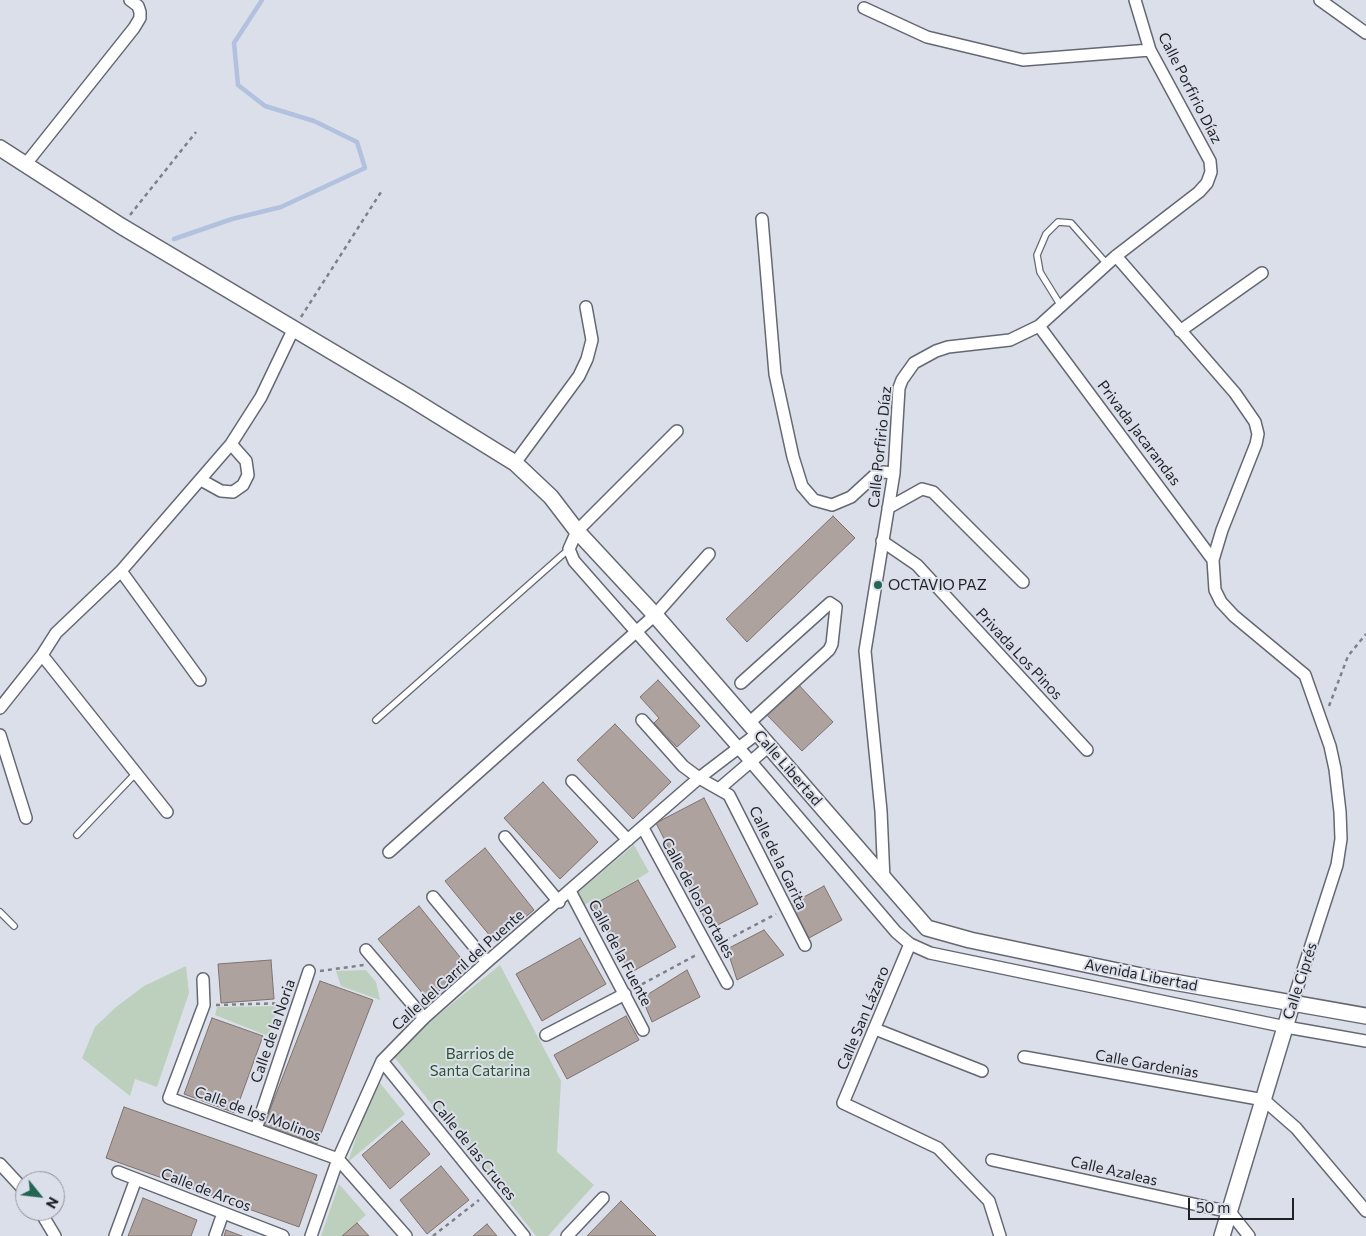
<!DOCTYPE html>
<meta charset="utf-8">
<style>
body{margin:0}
#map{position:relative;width:1366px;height:1236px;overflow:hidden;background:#dbdfea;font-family:Commissioner,sans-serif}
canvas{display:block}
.north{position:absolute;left:15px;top:1171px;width:50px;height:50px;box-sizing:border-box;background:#dbdfea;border:1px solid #90939b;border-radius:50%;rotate:119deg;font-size:14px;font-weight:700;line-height:20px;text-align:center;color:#1f2125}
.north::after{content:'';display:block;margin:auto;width:18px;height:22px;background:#246554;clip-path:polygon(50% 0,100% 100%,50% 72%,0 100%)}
.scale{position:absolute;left:1188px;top:1198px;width:106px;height:22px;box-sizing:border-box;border:2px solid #1f2125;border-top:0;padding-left:6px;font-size:15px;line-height:18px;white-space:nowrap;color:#1f2125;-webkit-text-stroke:4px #dbdfea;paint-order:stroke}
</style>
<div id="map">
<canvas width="1366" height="1236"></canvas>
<div class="north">N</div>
<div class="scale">50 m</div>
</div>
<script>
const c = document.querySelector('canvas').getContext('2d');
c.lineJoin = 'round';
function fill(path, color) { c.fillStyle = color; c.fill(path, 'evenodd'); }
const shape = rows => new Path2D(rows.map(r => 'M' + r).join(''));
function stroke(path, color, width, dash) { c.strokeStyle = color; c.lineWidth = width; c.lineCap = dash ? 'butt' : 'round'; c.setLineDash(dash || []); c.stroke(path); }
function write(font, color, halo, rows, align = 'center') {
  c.font = font + ' Commissioner,sans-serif'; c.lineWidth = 4; c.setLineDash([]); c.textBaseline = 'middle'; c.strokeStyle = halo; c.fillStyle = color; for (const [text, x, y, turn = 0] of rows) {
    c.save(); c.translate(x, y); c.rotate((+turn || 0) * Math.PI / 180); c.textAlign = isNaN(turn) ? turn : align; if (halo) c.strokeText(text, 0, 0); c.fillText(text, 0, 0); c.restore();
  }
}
fill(shape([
 [634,845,649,872,593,905,591,901,583,906,576,894],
 [500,965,561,1081,557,1152,594,1185,548,1236,536,1236,391,1053],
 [186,966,189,993,157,1087,135,1079,130,1096,82,1058,95,1027,116,1007,144,986],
 [366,970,376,982,380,1000,341,986,336,971],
 [279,1006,268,1036,215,1015,217,1007],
 [376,1078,405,1114,348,1162],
 [339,1184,366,1215,342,1236,321,1236]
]), '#bcd0bd');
stroke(shape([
 [174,239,232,219,281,207,365,168,357,142,314,121,265,106,238,85,234,43,262,0]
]), '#b1c1de', 4.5);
const building = shape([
 [833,516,855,538,747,642,726,619,833,516],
 [658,680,700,726,677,747,654,723,659,718,640,697,658,680],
 [798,684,833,722,802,751,766,714,798,684],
 [615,724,671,782,633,819,577,760,615,724],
 [543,782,598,842,560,879,504,818,543,782],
 [704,798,758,904,710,929,656,823,704,798],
 [485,848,534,910,495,942,445,881,485,848],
 [638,880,676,947,630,973,593,905,638,880],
 [824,886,842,920,809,938,791,904,824,886],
 [419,906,468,967,428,1000,378,939,419,906],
 [764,930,784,955,737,980,727,949,764,930],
 [580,938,606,984,542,1021,516,974,580,938],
 [271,960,274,999,221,1003,218,964,271,960],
 [687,970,700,997,652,1022,642,998,687,970],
 [320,981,373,1000,317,1144,264,1125,320,981],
 [626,1016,639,1040,567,1079,554,1055,626,1016],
 [212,1018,263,1036,235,1113,184,1094,212,1018],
 [124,1107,317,1175,299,1227,106,1158,124,1107],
 [402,1121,430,1154,390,1189,362,1155,402,1121],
 [441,1166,469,1200,427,1234,400,1200,441,1166],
 [143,1198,197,1220,191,1236,128,1236,143,1198],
 [621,1201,656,1236,587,1236,621,1201],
 [357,1223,369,1236,342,1236,357,1223],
 [487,1224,497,1236,473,1236,487,1224],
 [226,1230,242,1236,224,1236,226,1230]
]);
fill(building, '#aea29e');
stroke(building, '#7d726d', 1);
const lane = shape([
 [1061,306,1040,272,1037,255,1046,234,1058,222,1071,223,1107,264],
 [376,720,569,549],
 [77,835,136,773],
 [0,912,14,926]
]);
const street = shape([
 [1320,0,1366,33],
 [864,8,927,37,1023,60,1150,50],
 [25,165,134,28,140,18,140,12,138,6,130,0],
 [762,219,775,374,793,457,802,486,814,500,832,505,851,497,875,475,883,472,894,473],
 [1116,256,1235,393,1255,422,1258,434,1256,444,1222,530,1213,560,1215,590,1221,602,1234,616,1305,675,1330,746,1335,769,1340,812,1341,839,1337,865,1293,1001],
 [1039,326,1213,560],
 [1180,331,1262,273],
 [677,431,577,531,569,549,574,561,751,762,896,932,910,944,930,953,1286,1027,1366,1041],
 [515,463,579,376,587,359,592,340,586,307],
 [201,480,221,491,233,492,243,485,248,475,246,461,231,444],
 [888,508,922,489,933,492,1023,582],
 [882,541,917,565,1087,750],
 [121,571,200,680],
 [42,655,167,812],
 [741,683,830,603,836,607,832,644,829,650,749,723],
 [0,708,42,655,56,633,121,571,231,444,261,397,294,328],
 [642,720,683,766,699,778,729,795,805,945],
 [0,735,26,818],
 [572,781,628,840],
 [720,788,769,746],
 [643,828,727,983],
 [505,837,559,902],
 [389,852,655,615,709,554],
 [884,880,881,811,865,651,894,473,899,388,902,380,914,363,936,351,948,347,1010,340,1039,326,1116,256,1199,192,1207,183,1211,172,1210,161,1150,50,1135,0],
 [570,891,643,1030],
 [433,897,487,962],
 [910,944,843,1103,938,1148,989,1201,1000,1236],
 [366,950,424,1018],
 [203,979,204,1005,169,1098,338,1159,406,1236],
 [875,1029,982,1071],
 [546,1035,625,994],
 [1024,1057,1264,1100,1296,1128,1366,1211],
 [382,1061,524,1236],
 [256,1129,309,971],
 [992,1160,1230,1212,1249,1236],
 [0,1164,25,1191],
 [118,1172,283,1236],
 [40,1211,55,1236],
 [115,1236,136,1179],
 [215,1236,223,1213],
 [311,1236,338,1159,382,1061,424,1018,487,962,699,778,758,733],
 [567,1236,603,1198]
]);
const secondary = shape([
 [0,148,121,226,410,398,515,463,551,497,577,531,655,615,927,928,970,940,1151,978,1366,1016],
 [1222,1236,1293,1001]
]);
stroke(lane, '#656872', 8);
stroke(street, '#656872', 14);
stroke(secondary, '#656872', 18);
stroke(shape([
 [130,215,196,132],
 [301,317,381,192],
 [1329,706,1348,656,1366,634],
 [719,944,776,914],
 [320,971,364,965],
 [635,988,698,954],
 [216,1005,286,1003],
 [433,1236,479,1200]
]), '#7e8188', 2.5, [4, 4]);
stroke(lane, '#fff', 5.5);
stroke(street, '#fff', 11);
stroke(secondary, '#fff', 15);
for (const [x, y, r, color] of [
 [878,585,5,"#246554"]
]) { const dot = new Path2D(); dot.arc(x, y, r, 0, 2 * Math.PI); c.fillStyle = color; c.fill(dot); stroke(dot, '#dbdfea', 2); }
write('15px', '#1f2125', '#dbdfea', [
 ["Calle Porfirio Díaz",1190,88,63],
 ["Privada Jacarandas",1139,433,53],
 ["Calle Porfirio Díaz",880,447,-84],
 ["Privada Los Pinos",1019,654,47],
 ["Calle Libertad",788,768,49],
 ["Calle de la Garita",778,858,64],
 ["Calle de los Portales",698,898,61],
 ["Calle de la Fuente",620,953,62],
 ["Calle del Carril del Puente",458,970,-42],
 ["Avenida Libertad",1141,975,11],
 ["Calle Ciprés",1300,981,-72],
 ["Calle San Lázaro",863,1018,-67],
 ["Calle de la Noria",273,1031,-71],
 ["Calle Gardenias",1147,1064,10],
 ["Calle de los Molinos",258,1114,20],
 ["Calle de las Cruces",474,1150,51],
 ["Calle Azaleas",1114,1171,13],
 ["Calle de Arcos",206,1190,21]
]);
write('15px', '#1f2125', '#dbdfea', [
 ["OCTAVIO PAZ",888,585]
], 'left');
write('15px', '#29532f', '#dbdfea', [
 ["Barrios de",480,1054],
 ["Santa Catarina",480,1071]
]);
</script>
